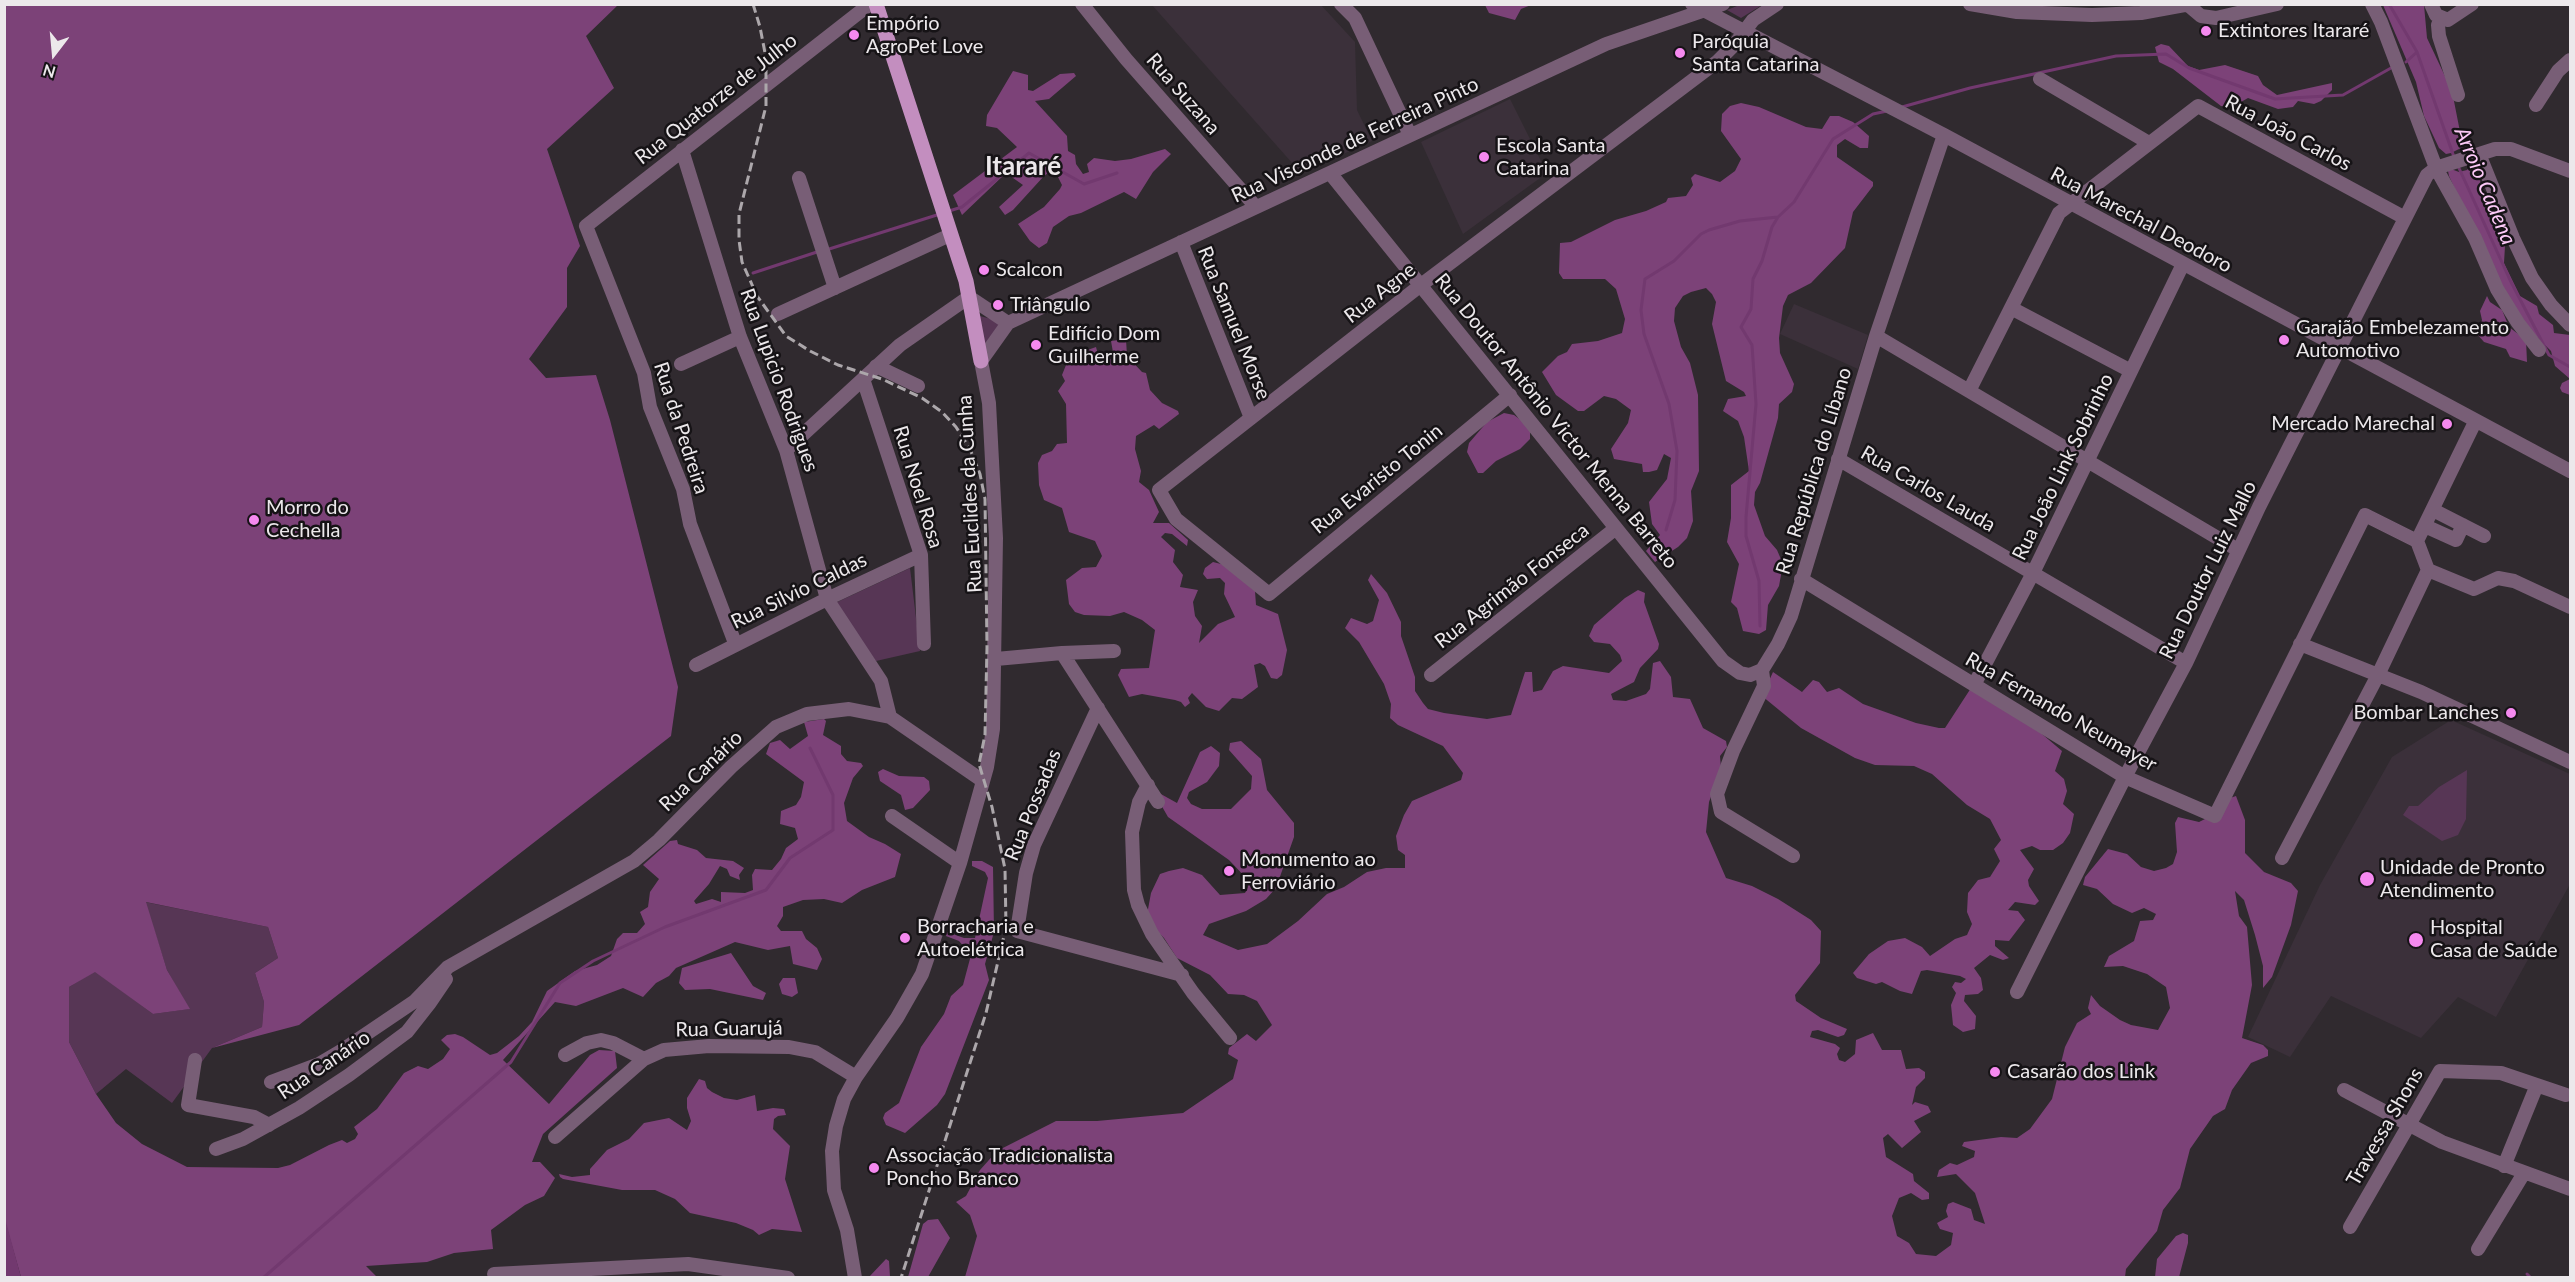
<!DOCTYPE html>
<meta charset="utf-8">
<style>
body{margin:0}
#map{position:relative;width:2575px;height:1282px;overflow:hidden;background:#302a2f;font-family:Lato,sans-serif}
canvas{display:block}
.frame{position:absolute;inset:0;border:6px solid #ece8eb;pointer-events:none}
.north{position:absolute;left:24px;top:24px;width:60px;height:60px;-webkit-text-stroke:4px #161316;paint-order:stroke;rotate:196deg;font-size:16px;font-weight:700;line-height:24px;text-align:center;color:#ece8eb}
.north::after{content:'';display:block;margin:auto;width:21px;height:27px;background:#ece8eb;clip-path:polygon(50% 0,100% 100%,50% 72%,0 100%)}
</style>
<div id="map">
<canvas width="2575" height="1282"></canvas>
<div class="frame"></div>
<div class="north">N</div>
</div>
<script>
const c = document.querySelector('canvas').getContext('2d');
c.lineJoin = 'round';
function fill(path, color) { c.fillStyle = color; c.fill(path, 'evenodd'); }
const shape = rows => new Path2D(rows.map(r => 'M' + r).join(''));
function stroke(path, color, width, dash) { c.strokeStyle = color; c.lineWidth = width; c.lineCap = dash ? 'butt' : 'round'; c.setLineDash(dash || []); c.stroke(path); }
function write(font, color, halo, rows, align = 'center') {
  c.font = font + ' Lato,sans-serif'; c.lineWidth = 5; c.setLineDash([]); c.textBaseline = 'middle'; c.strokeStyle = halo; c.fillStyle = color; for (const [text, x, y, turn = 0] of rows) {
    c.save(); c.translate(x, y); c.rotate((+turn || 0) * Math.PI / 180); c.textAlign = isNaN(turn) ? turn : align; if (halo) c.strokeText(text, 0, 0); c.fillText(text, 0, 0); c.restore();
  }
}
fill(shape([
 [1152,5,1321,5,1355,42,1357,110,1372,141,1301,173],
 [1510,99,1547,173,1463,234,1421,142],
 [1794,304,1868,335,1858,369,1780,334],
 [2451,720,2570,774,2570,884,2496,1017,2458,997,2421,1038,2331,996,2290,1057,2248,1037,2320,885,2392,757]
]), '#3b303a');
fill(shape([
 [1742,4,1762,4,1762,5,1741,18,1727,10],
 [976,315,1003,322,983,347],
 [910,568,920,651,876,661,833,604],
 [2467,770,2466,819,2458,835,2442,841,2403,815,2409,806,2418,806,2439,787],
 [145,902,268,927,278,958,255,973,264,1002,262,1027,212,1048,172,1103,126,1069,96,1094,69,1042,69,987,95,971,153,1014,189,1009,167,970]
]), '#573655');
fill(shape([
 [4,5,618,5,586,36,614,88,547,149,580,246,567,268,567,307,529,359,546,378,596,375,610,420,678,687,671,736,299,1025,212,1048,262,1027,264,1002,255,973,278,958,268,927,146,902,167,970,190,1009,153,1014,95,972,69,987,69,1042,96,1094,116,1123,142,1144,187,1167,278,1168,290,1165,329,1145,342,1140,347,1143,355,1139,358,1134,354,1127,377,1109,404,1073,418,1066,428,1069,443,1059,450,1049,441,1040,447,1035,455,1034,463,1037,490,1055,497,1053,519,1036,532,1022,547,991,575,971,597,965,611,956,617,939,623,933,637,933,645,924,640,912,648,907,650,892,659,879,643,865,670,841,677,840,678,844,697,850,706,858,733,861,744,868,739,875,740,880,730,876,727,869,720,866,709,884,694,901,696,904,712,899,721,902,721,892,745,893,753,890,752,875,755,869,772,870,781,859,786,848,798,839,795,828,780,824,781,811,796,805,801,797,804,782,766,754,770,743,780,740,790,749,808,736,804,722,824,719,826,721,823,735,841,746,841,754,847,761,861,763,863,766,853,778,844,803,847,821,869,837,885,844,901,854,895,877,862,890,842,903,824,899,803,900,783,907,783,916,777,926,781,931,802,931,806,939,817,948,822,959,817,970,793,964,790,946,768,950,735,942,676,968,669,976,656,983,643,997,623,988,576,1006,555,1002,503,1060,549,1104,590,1055,599,1050,615,1051,617,1068,543,1134,532,1162,540,1162,555,1178,544,1196,525,1205,491,1230,493,1249,454,1253,427,1262,366,1266,377,1277,21,1277,4,1218],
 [1485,5,1531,5,1521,9,1515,20,1489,13],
 [2383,5,2424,5,2427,38,2452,91,2463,147,2451,153,2446,154,2439,148,2424,116,2416,82],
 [2161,44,2169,46,2188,66,2199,70,2225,65,2258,76,2263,85,2277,95,2332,83,2332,90,2321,101,2314,104,2298,101,2293,107,2278,109,2248,98,2241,102,2237,109,2221,106,2173,69,2159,62,2155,47],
 [1013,71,1028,75,1028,90,1033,91,1060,74,1074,73,1076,76,1049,99,1035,101,1067,136,1068,151,1075,155,1076,164,1083,174,1089,172,1087,164,1094,158,1115,161,1131,159,1165,149,1171,154,1153,172,1136,199,1124,192,1081,213,1069,216,1053,227,1047,243,1039,248,1030,241,1018,224,1044,207,1060,189,1062,185,1056,173,1051,171,1044,176,1013,210,1005,215,999,207,1023,185,1006,173,962,215,953,195,1017,147,997,128,986,126,987,115],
 [1741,103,1759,107,1806,127,1822,129,1830,116,1839,116,1853,122,1869,136,1868,148,1860,148,1845,139,1837,145,1837,157,1873,182,1873,186,1853,212,1845,248,1811,283,1788,295,1783,306,1779,338,1780,353,1794,384,1792,392,1779,404,1778,418,1760,483,1755,492,1754,505,1765,536,1777,550,1783,564,1779,586,1768,605,1766,630,1759,634,1743,631,1737,608,1731,602,1739,564,1727,542,1731,518,1731,485,1749,471,1744,437,1738,421,1723,411,1728,399,1746,396,1744,392,1726,381,1712,324,1716,302,1712,294,1706,288,1691,292,1683,296,1675,308,1674,321,1681,347,1690,363,1698,395,1699,471,1691,491,1693,521,1687,538,1678,547,1655,562,1646,551,1660,535,1652,524,1649,502,1667,479,1671,458,1664,454,1657,470,1649,472,1643,472,1642,464,1614,459,1611,449,1628,423,1631,410,1616,399,1604,396,1584,411,1578,411,1556,395,1542,372,1558,356,1567,352,1572,344,1598,341,1622,333,1625,319,1616,289,1605,279,1563,279,1559,273,1560,243,1571,242,1615,220,1646,211,1666,202,1668,198,1686,196,1693,185,1691,178,1695,174,1720,182,1735,171,1741,159,1721,131,1722,114,1730,106],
 [2470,166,2476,171,2490,206,2499,221,2505,246,2504,263,2520,296,2537,306,2539,314,2553,325,2554,333,2570,335,2570,395,2562,392,2560,388,2562,383,2570,379,2555,366,2551,351,2524,324,2499,285,2449,176,2448,171,2451,169,2459,172,2467,170],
 [2487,296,2490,302,2502,310,2509,327,2526,340,2527,362,2510,357,2506,349,2484,342,2477,334,2482,320,2480,311],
 [1126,339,1127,356,1142,372,1146,373,1150,390,1162,403,1178,411,1179,414,1159,429,1154,425,1136,436,1135,449,1141,471,1139,482,1149,490,1159,512,1153,523,1169,523,1188,540,1187,546,1172,534,1165,533,1161,537,1175,550,1173,562,1183,575,1180,587,1198,590,1193,602,1195,616,1202,626,1199,643,1218,624,1235,617,1224,594,1225,583,1220,578,1207,579,1203,574,1205,568,1213,562,1225,565,1255,591,1256,605,1278,614,1287,650,1282,675,1277,679,1271,678,1265,666,1260,663,1254,665,1258,687,1242,699,1232,698,1219,711,1206,707,1192,693,1188,698,1190,703,1185,707,1181,702,1175,700,1142,694,1129,697,1118,675,1121,669,1149,668,1155,630,1142,620,1124,612,1110,616,1084,615,1075,612,1069,604,1066,580,1082,568,1096,567,1102,556,1095,541,1069,532,1062,508,1044,500,1039,485,1038,463,1042,455,1052,451,1057,444,1067,443,1066,404,1058,391,1065,381,1062,375,1066,365,1065,358,1096,347,1100,362,1114,358,1111,341],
 [1504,413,1514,415,1525,423,1530,430,1530,439,1520,449,1496,461,1483,473,1478,473,1467,452,1469,443,1487,422],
 [1371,574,1387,593,1401,622,1401,636,1415,677,1415,691,1423,703,1428,709,1444,713,1487,719,1511,715,1525,672,1532,672,1533,692,1542,690,1553,671,1563,666,1609,673,1622,661,1620,655,1610,644,1594,642,1589,636,1594,625,1625,598,1638,590,1645,593,1644,602,1659,644,1658,649,1640,668,1634,682,1611,694,1613,700,1626,701,1646,694,1650,689,1653,663,1660,661,1671,677,1673,697,1690,699,1703,728,1726,741,1727,747,1720,756,1721,769,1709,802,1706,832,1726,878,1752,886,1778,899,1811,920,1821,931,1820,963,1795,995,1796,1001,1821,1018,1847,1029,1844,1035,1838,1037,1818,1030,1812,1031,1810,1037,1835,1044,1840,1048,1837,1054,1839,1060,1845,1062,1855,1054,1856,1040,1873,1033,1882,1050,1901,1050,1906,1069,1919,1068,1925,1072,1925,1078,1916,1087,1912,1105,1915,1102,1928,1106,1931,1112,1914,1121,1921,1132,1902,1148,1888,1134,1883,1138,1886,1157,1913,1174,1914,1181,1929,1193,1929,1199,1922,1200,1911,1193,1899,1198,1892,1216,1897,1236,1909,1243,1916,1254,1936,1256,1951,1245,1953,1233,1940,1229,1937,1223,1948,1217,1946,1211,1948,1204,1953,1202,1971,1209,1974,1220,1985,1224,1975,1193,1956,1174,1937,1177,1939,1170,1950,1163,1957,1165,1974,1157,1975,1151,1962,1146,1964,1142,2001,1137,2017,1138,2030,1129,2052,1099,2065,1047,2077,1023,2091,1014,2088,1008,2091,995,2100,1006,2120,1020,2131,1025,2158,1030,2170,1008,2166,987,2147,974,2123,966,2104,967,2109,956,2134,941,2140,921,2153,920,2156,914,2144,908,2132,913,2113,904,2097,889,2083,885,2085,877,2108,849,2127,854,2141,867,2154,871,2166,868,2173,864,2177,852,2175,823,2178,817,2199,822,2211,816,2227,799,2236,796,2245,820,2245,853,2264,872,2291,883,2298,891,2291,925,2272,977,2263,988,2263,966,2255,935,2244,900,2235,891,2239,916,2247,927,2252,985,2242,1038,2263,1045,2268,1050,2268,1056,2251,1063,2232,1090,2225,1109,2213,1116,2190,1149,2180,1188,2163,1210,2157,1231,2126,1269,2125,1277,965,1277,977,1236,970,1215,956,1202,966,1196,980,1170,997,1151,1056,1121,1097,1121,1183,1113,1233,1079,1238,1060,1228,1054,1229,1048,1247,1034,1256,1041,1272,1025,1257,1001,1244,995,1228,994,1210,975,1177,958,1164,938,1146,920,1151,893,1160,874,1169,871,1183,868,1202,875,1220,895,1245,893,1248,887,1248,880,1229,860,1168,817,1156,796,1159,793,1177,803,1200,752,1211,746,1220,753,1219,766,1207,782,1189,792,1187,798,1191,804,1202,809,1231,809,1251,789,1252,776,1229,750,1230,743,1241,741,1261,759,1267,790,1294,823,1294,837,1276,888,1266,899,1246,911,1209,924,1203,935,1238,950,1267,944,1298,921,1327,894,1344,887,1367,872,1386,868,1405,868,1405,855,1398,850,1396,836,1404,815,1412,801,1461,780,1463,773,1443,746,1398,725,1390,718,1391,704,1384,684,1359,642,1345,628,1351,618,1367,624,1373,621,1379,600,1368,580],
 [1773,672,1802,692,1813,680,1819,682,1827,692,1839,688,1863,704,1916,723,1939,728,1945,728,1971,688,2009,706,2062,751,2055,771,2064,779,2067,791,2063,804,2074,814,2070,833,2063,843,2053,850,2040,850,2032,846,2020,850,2034,869,2028,880,2029,886,2039,901,2035,905,2015,902,2008,910,2018,911,2025,920,2009,941,1995,940,1995,946,2009,958,2003,960,1990,955,1974,968,1981,978,1983,990,1978,994,1965,995,1964,1001,1976,1016,1975,1029,1963,1032,1953,1025,1951,1005,1956,993,1952,987,1955,982,1961,983,1966,979,1960,976,1927,970,1921,971,1912,994,1900,991,1882,982,1876,984,1857,978,1853,973,1869,954,1888,941,1905,938,1922,947,1930,956,1955,939,1967,935,1972,924,1967,912,1968,893,1978,880,1990,877,2000,861,1994,849,2001,840,1990,819,1967,805,1932,774,1914,766,1875,765,1855,758,1801,728,1762,696],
 [883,769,899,776,924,777,929,781,930,790,913,808,905,810,901,795,880,781,878,772],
 [972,861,982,861,993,867,994,932,985,964,989,980,945,1094,937,1105,905,1133,886,1125,883,1118,885,1113,899,1103,921,1047,944,1014,951,996,963,985,971,955,959,941,946,936,947,932,964,938,975,938,988,878,985,872,972,866],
 [731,953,753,986,766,993,763,1000,710,989,685,990,679,983,682,968],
 [783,978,795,978,798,993,792,997,782,994,779,984],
 [699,1079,705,1081,707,1088,712,1092,724,1098,737,1100,755,1095,757,1111,773,1108,784,1109,786,1115,778,1116,774,1119,773,1129,790,1146,785,1179,802,1232,772,1229,759,1235,753,1230,736,1223,690,1213,675,1199,655,1190,622,1190,563,1179,560,1177,559,1174,572,1177,590,1175,590,1169,607,1150,629,1139,644,1123,669,1118,687,1130,691,1121,687,1108,687,1098],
 [938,1219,950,1238,928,1277,908,1277,923,1224,928,1220],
 [2183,1233,2188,1235,2188,1243,2179,1277,2155,1277,2157,1259,2176,1236],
 [886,1259,889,1261,890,1277,869,1277]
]), '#7c4278');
fill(shape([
 [5,1218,21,1277,5,1277]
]), '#72396f');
stroke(shape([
 [2389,4,2417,52,2454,157],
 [2406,62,2417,52],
 [1902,107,1970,88,2116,56,2166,54,2189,68,2275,99,2343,95,2391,68],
 [2458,166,2510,280,2549,355,2570,367],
 [949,211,962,207,1029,153,1084,184,1117,173],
 [826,250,940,214],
 [753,273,820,251],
 [1666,530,1675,500,1677,451,1669,404,1644,334,1641,310,1645,279,1674,261,1701,234,1709,230,1740,221,1778,217],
 [1760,626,1759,581,1746,536,1746,517,1756,404,1752,345,1741,327,1751,309,1753,279,1762,261,1772,227,1778,217,1794,202,1833,139,1873,114,1887,111],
 [2527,1274,2531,1278],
 [263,1278,511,1062,560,983,593,961,665,927,766,890,790,858,833,830,833,795,810,748]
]), '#72396f', 3);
stroke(shape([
 [1082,4,1126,59,1256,207],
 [1341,4,1355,18,1410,135],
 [1692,4,1944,135,2570,471],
 [1970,4,2017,12,2092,15,2141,13,2190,4],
 [2372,4,2381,22,2436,168,2475,238,2497,289,2518,323,2539,350],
 [2431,4,2436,15,2448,20,2472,4],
 [2188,5,2201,16,2216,18,2277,4],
 [2441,19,2438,25,2439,36,2458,95],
 [2040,79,2149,143],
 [2536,105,2558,71,2570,60],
 [682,150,740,337,786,450,827,599,881,681,890,717],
 [2479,154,2513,238,2532,278,2551,305,2570,325],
 [1330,173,1723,661,1740,673,1750,675,1762,670],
 [799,178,835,288],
 [1181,242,1251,418],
 [2011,308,2131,371],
 [778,314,950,235],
 [1876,336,2238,550],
 [681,364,740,337],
 [876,366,918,386],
 [863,379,921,555,924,644],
 [1969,391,2059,213,2198,106,2405,218],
 [1510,395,1269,594,1176,519,1159,490,1421,285,1718,61,1735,44,1753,20,1777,4],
 [786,450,900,345,969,297,1008,323],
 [1838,459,2186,663],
 [2433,510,2484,536],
 [2425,526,2456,540,2463,525],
 [2428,570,2474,589,2498,578,2514,581,2570,607],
 [1801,579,2125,777,2215,816,2365,515,2417,541],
 [735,643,690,524,683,489,650,407,644,373,586,226,870,4],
 [2300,644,2421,692,2570,762],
 [1062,653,1114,651],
 [996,659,1062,653,1158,802],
 [696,665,827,599,921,555],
 [1431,675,1616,528],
 [1974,685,2033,573,2183,264],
 [1098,708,1034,845,1026,873,1017,931,1182,975],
 [1148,785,1139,802,1132,832,1134,890,1138,905,1152,934,1193,993,1230,1038],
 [892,816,960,863],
 [1793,856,1721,812,1717,794,1733,751,1764,686,1762,670,1778,644,1791,616,1876,336,1944,135],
 [2282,858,2378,675,2428,570,2417,541,2475,422],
 [2017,992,2125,777,2186,663,2259,507,2427,175,2436,168,2495,149,2511,149,2570,171],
 [565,1055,587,1043,601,1040,613,1043,644,1059],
 [195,1060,188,1105,254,1117,269,1125],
 [271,1082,319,1064,341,1051,415,1001,448,967,634,861,659,840,731,767,776,727,807,714,849,709,890,717,983,781],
 [2344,1090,2442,1142,2570,1189],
 [555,1137,644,1059,664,1050,709,1046,789,1047,815,1052,856,1077],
 [216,1149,243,1139,299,1108,349,1075,407,1032,429,1004,446,979],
 [2504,1166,2537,1085],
 [2350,1227,2440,1071,2501,1073,2566,1095],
 [2478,1249,2524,1173],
 [494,1274,688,1264,788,1278],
 [855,1278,847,1230,834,1190,832,1151,836,1126,844,1099,856,1077,897,1018,922,974,960,863,987,767,993,729,996,538,989,403,981,361,1008,323,1606,44,1723,4]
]), '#785e76', 14);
stroke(shape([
 [876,4,966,281,981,361]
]), '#c38ebf', 15);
stroke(shape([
 [753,4,760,27,766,58,766,106,739,214,739,240,742,262,757,296,786,336,810,351,838,365,882,379,922,398,942,412,956,427,970,449,980,474,985,499,987,647,985,735,979,764,992,807,1005,869,1006,927,986,1013,901,1278]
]), '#aca7ab', 3, [9, 4.5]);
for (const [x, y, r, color] of [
 [2206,31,6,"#f589ef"],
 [854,35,6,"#f589ef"],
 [1680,53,6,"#f589ef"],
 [1484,157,6,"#f589ef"],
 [984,270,6,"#f589ef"],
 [998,305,6,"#f589ef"],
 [2284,340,6,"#f589ef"],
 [1036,345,6,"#f589ef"],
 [2447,424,6,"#f589ef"],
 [254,520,6,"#f589ef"],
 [2511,713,6,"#f589ef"],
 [1229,871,6,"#f589ef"],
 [2367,879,8,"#f589ef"],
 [905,938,6,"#f589ef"],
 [2416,940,8,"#f589ef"],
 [1995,1072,6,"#f589ef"],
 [874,1168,6,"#f589ef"]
]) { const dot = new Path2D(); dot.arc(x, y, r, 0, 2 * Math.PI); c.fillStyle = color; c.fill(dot); stroke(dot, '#161316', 2); }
write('20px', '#ece8eb', '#161316', [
 ["Empório",866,24],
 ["AgroPet Love",866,47],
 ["Extintores Itararé",2218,31],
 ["Paróquia",1692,42],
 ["Santa Catarina",1692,65],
 ["Escola Santa",1496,146],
 ["Catarina",1496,169],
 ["Scalcon",996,270],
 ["Triângulo",1010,305],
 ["Garajão Embelezamento",2296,328],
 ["Automotivo",2296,351],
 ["Edifício Dom",1048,334],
 ["Guilherme",1048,357],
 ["Mercado Marechal",2435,424,"right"],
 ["Morro do",266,508],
 ["Cechella",266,531],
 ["Bombar Lanches",2499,713,"right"],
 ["Monumento ao",1241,860],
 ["Ferroviário",1241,883],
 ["Unidade de Pronto",2380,868],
 ["Atendimento",2380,891],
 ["Borracharia e",917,927],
 ["Autoelétrica",917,950],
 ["Hospital",2430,928],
 ["Casa de Saúde",2430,951],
 ["Casarão dos Link",2007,1072],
 ["Associação Tradicionalista",886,1156],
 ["Poncho Branco",886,1179]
], 'left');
write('20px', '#ece8eb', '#161316', [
 ["Rua Suzana",1183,94,49],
 ["Rua Quatorze de Julho",716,99,-38],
 ["Rua João Carlos",2288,133,28],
 ["Rua Visconde de Ferreira Pinto",1355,140,-25],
 ["Rua Marechal Deodoro",2141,220,28],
 ["Rua Agne",1380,293,-38],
 ["Rua Samuel Morse",1234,323,68],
 ["Rua Lupicio Rodrigues",779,380,70],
 ["Rua Doutor Antônio Victor Menna Barreto",1556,421,51],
 ["Rua da Pedreira",681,428,72],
 ["Rua João Link Sobrinho",2063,467,-64],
 ["Rua República do Líbano",1814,471,-73],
 ["Rua Evaristo Tonin",1377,479,-39],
 ["Rua Noel Rosa",918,487,73],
 ["Rua Carlos Lauda",1928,489,30],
 ["Rua Euclides da Cunha",970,494,-93],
 ["Rua Doutor Luiz Mallo",2208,570,-64],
 ["Rua Agrimão Fonseca",1512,586,-38],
 ["Rua Silvio Caldas",799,591,-26],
 ["Rua Fernando Neumayer",2061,712,30],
 ["Rua Canário",701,771,-44],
 ["Rua Possadas",1033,805,-68],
 ["Rua Guarujá",729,1029,-1],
 ["Rua Canário",324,1065,-34],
 ["Travessa Shons",2385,1127,-60]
]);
write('italic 21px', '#fdcaf8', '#161316', [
 ["Arroio Cadena",2485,186,67]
]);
write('bold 26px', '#ece8eb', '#161316', [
 ["Itararé",1023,167]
]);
</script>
